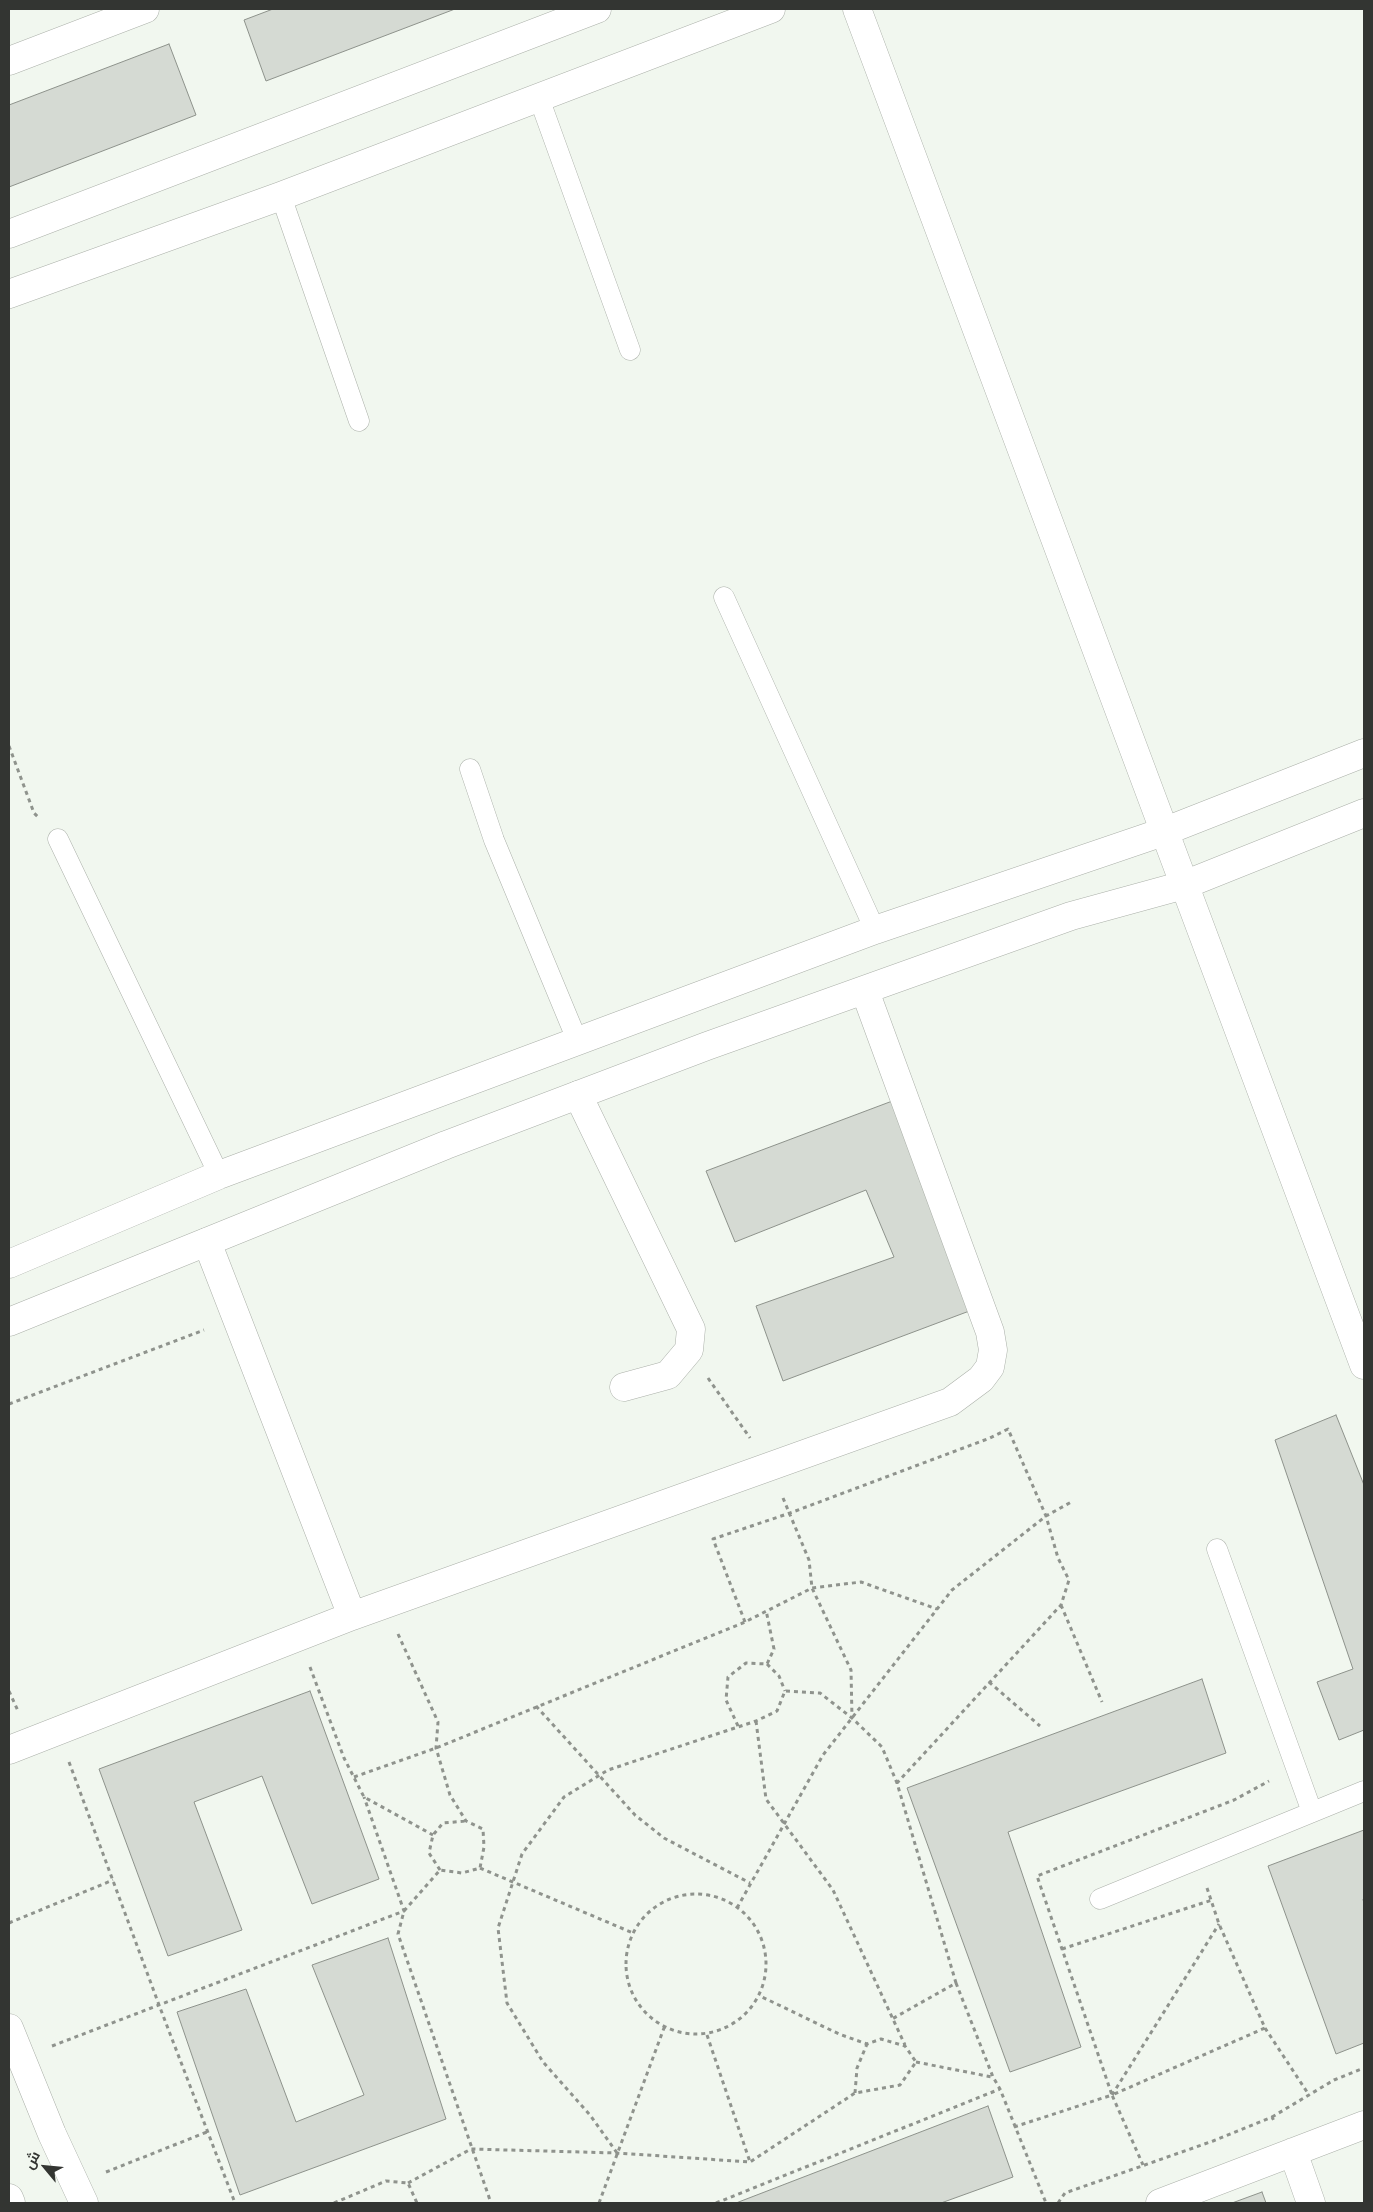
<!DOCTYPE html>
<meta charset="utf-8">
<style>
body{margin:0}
#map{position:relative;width:1373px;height:2212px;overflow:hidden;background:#f1f7ef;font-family:Ubuntu,Cairo,sans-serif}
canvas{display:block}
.frame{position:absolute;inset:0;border:10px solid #333532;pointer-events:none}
.north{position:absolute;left:20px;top:2142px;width:50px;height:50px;-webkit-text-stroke:4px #f1f7ef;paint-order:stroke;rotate:298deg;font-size:14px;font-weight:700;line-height:20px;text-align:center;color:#333532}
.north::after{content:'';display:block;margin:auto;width:18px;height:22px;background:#333532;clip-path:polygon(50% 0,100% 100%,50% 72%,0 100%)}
</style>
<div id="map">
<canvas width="1373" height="2212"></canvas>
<div class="frame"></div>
<div class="north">ش</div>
</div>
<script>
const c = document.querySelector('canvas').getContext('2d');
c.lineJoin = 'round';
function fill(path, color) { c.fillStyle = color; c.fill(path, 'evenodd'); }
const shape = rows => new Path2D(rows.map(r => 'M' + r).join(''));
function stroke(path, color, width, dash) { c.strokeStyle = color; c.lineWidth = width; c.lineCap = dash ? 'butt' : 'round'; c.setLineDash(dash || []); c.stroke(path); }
const building = shape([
 [273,9,455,9,266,81,244,20,273,9],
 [169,44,196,115,9,187,9,105,169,44],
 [895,1100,972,1310,783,1381,756,1306,894,1257,866,1190,735,1242,706,1171,895,1100],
 [1336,1415,1364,1485,1364,1730,1339,1740,1317,1682,1353,1669,1275,1440,1336,1415],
 [1202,1679,1226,1753,1008,1832,1081,2047,1010,2072,907,1788,1202,1679],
 [310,1691,379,1879,312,1904,262,1776,194,1802,242,1930,168,1956,99,1769,310,1691],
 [1364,1830,1364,1899,1363,1899,1364,1904,1364,2043,1336,2054,1268,1866,1364,1830],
 [388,1938,446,2119,240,2195,177,2012,246,1989,296,2122,364,2095,312,1965,388,1938],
 [988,2106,1013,2177,941,2203,736,2203,988,2106],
 [1262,2192,1266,2203,1232,2203,1262,2192]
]);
fill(building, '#d5dad3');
stroke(building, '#8d928b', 1);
const service = shape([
 [539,98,630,350],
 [281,196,359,421],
 [724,597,875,930],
 [470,769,494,840,577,1040],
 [58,839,219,1175],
 [1217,1549,1312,1812],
 [1100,1899,1364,1791]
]);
const minor = shape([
 [857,9,1364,1365],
 [9,61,145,9],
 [9,234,597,9],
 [9,294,281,196,771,9],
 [578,1095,691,1329,689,1350,668,1375,624,1387],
 [207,1242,352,1616],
 [9,1750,352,1616,950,1402,981,1379,990,1367,993,1350,990,1332,865,991],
 [1293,2152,1311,2203],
 [1160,2203,1364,2125]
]);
const tertiary = shape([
 [9,1264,219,1175,875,930,1163,832,1364,753],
 [9,1322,446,1145,707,1046,1071,916,1184,885,1364,813]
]);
const secondary = shape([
 [9,2028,52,2134,84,2203],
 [9,2198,11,2203]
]);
stroke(service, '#abb0a9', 21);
stroke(minor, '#abb0a9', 29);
stroke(tertiary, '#abb0a9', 29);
stroke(secondary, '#abb0a9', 29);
stroke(shape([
 [9,746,34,813,38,817],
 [708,1378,750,1438],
 [9,1404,204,1330],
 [783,1498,809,1560,812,1588,851,1670,852,1718],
 [1061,1605,1102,1702],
 [745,1622,713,1539,790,1513,990,1438,1008,1429,1046,1516,1058,1558,1069,1580,1061,1605,897,1783],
 [398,1634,438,1722,436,1748,450,1795,466,1821,483,1829,484,1847,480,1868,462,1873,440,1870,404,1911,398,1934,491,2203],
 [767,1664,779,1676,785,1691],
 [310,1667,344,1758,364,1797,433,1835],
 [989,1682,1040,1726],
 [9,1691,18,1711],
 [536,1706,635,1815,664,1838,750,1883],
 [756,1721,766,1799,833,1890,905,2045],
 [738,1726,726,1700,728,1677,746,1663,767,1664,774,1649,766,1610],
 [69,1762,159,2005,235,2203],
 [354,1777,436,1748,745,1622,812,1588,861,1582,937,1609],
 [480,1868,633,1933],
 [440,1870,429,1853,433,1835,443,1823,466,1821],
 [1207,1888,1219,1924,1265,2028,1112,2095,1037,1876,1234,1800,1269,1781],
 '626 1964a70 70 0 1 1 140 0a70 70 0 1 1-140 0Z',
 [737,1908,823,1755,952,1590,1046,1516,1073,1501],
 [9,1923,113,1880],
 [1062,1949,1212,1900],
 [956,1983,993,2077,1000,2089,1046,2203],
 [1265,2028,1309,2095],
 [707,2035,750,2162],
 [52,2046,404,1911,364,1797],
 [916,2062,992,2077],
 [855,2093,857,2068,867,2044],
 [1112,2095,1219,1924],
 [1272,2117,1334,2080,1364,2068],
 [1014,2127,1112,2095,1143,2165],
 [617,2153,590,2115,543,2062,507,2003,498,1928,522,1854,564,1797,608,1770,756,1721,777,1711,785,1691,820,1693,852,1718,882,1747,897,1783,956,1983,892,2019],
 [106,2172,207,2132],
 [408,2183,471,2149,617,2153,750,2162,855,2093,900,2085,916,2062,905,2046,881,2039,867,2044,839,2034,760,1996],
 [334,2203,386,2181,408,2183,417,2203],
 [599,2203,664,2028],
 [716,2203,1000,2089],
 [1058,2203,1065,2193,1213,2141,1272,2117,1275,2123]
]), '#8f938d', 3, [4, 4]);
stroke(service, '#fff', 20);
stroke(minor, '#fff', 28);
stroke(tertiary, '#fff', 28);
stroke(secondary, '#fff', 28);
</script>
